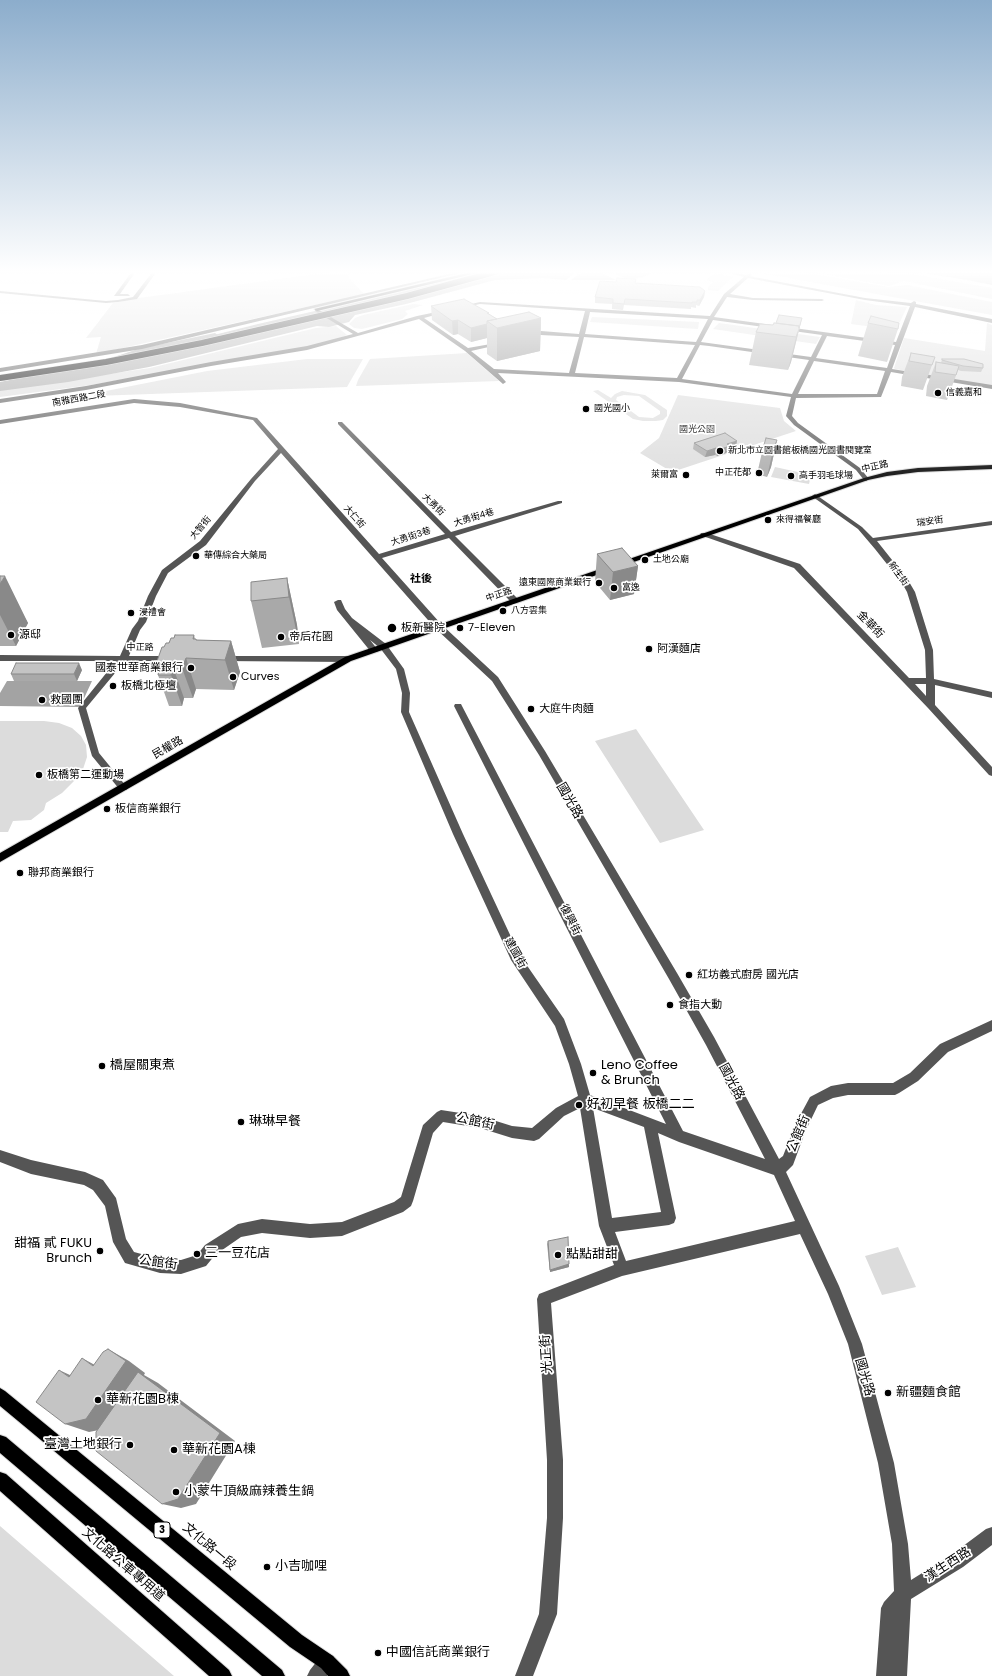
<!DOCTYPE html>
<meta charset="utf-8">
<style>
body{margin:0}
canvas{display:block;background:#fff}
</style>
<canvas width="992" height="1676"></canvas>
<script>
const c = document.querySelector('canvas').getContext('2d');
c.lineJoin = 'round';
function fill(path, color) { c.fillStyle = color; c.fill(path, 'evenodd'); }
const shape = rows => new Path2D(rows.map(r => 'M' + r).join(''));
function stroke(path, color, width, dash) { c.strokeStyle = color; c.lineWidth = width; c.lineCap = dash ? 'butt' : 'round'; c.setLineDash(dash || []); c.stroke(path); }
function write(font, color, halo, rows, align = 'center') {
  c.font = font + ' Poppins,"Noto Sans TC",sans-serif'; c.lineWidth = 3.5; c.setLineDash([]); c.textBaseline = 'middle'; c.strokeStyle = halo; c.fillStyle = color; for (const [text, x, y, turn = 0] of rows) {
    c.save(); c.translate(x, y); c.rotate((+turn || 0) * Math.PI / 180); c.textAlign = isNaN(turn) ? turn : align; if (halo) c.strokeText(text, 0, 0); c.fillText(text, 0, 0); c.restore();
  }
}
fill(shape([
 [346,270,350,279,364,294,96,354,101,337,86,338,113,303,139,298],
 [744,270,791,270,889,287,907,285,992,302,992,315],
 [804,270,872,270,892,273,907,273,992,288,992,299,904,281,889,286],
 [714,273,733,277,718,291,708,290,708,287,713,282,706,280],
 [856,300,876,305,907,307,896,330,851,324],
 [413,304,423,305,405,311,408,314,402,319,362,329,354,328,349,324,355,318,363,315],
 [592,317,699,322,698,329,590,322],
 [719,323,820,337,816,344,713,329],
 [987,323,992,325,992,386,895,369,894,368,904,338,985,351],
 [336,326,347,335,340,338,307,347,91,385,0,397,0,390,150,368,316,328],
 [467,353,499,381,356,386,358,380,370,359],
 [307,359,363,359,347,387,94,396,96,393,207,371],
 [598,390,611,398,615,394,622,391,645,395,667,410,667,416,663,420,656,421,643,421,633,419,593,391],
 [624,395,639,396,660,411,660,414,653,418,639,417,616,400,617,397],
 [678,395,780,408,784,421,796,431,672,472,640,453,659,438],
 [775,467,811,475,809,484,771,477],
 [0,721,44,721,59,723,72,728,81,736,86,745,87,757,83,769,74,781,62,793,46,803,44,810,31,820,13,821,8,832,0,832],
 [636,729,704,830,660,843,595,741],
 [898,1247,916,1287,882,1295,865,1256],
 [0,1526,44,1564,174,1676,0,1676]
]), '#dcdcdc');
fill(shape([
 [507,270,578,270,566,280,543,278,495,280,406,304,355,315,349,322,329,327,317,326,149,367,68,382,0,391,0,382,162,348,258,324,424,286,474,275,496,274],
 [589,270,602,273,616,280,571,280,579,274],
 [609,270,641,270,655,272,643,277,628,280],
 [904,270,992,270,992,285,967,280],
 [7,681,92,681,80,707,0,706,0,693]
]), '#a3a3a3');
fill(shape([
 [499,270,522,270,518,272,458,279,414,291,410,289,411,287,457,275,499,270],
 [215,333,219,336,218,338,143,353,111,364,106,361,108,359,138,349,215,333]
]), '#a3a3a3');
const major = shape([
 [992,465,992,469,918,472,887,476,868,480,351,661,0,862,0,853,345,657,864,478,887,472,918,468,992,465],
 [0,1388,5,1391,302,1635,333,1656,347,1670,350,1676,328,1676,321,1668,290,1647,0,1406,0,1388],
 [0,1435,6,1437,282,1670,285,1676,262,1676,0,1453,0,1435],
 [0,1472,6,1474,229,1670,232,1676,209,1676,0,1491,0,1472]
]);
const highway = shape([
 [480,270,490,270,317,311,314,309,480,270]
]);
stroke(major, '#dbdbdb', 2);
stroke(highway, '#dbdbdb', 2);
fill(shape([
 [133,270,137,270,120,294,128,294,130,296,114,296,133,270],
 [154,270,158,270,137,299,118,302,106,303,0,293,0,291,106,301,118,300,133,297,154,270],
 [466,270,473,270,142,349,0,372,0,368,142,345,466,270],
 [719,270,726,270,746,275,750,273,752,274,751,276,754,277,865,298,911,303,914,301,916,302,916,304,992,319,992,323,915,307,892,369,992,385,992,389,891,372,881,397,796,398,792,416,798,423,860,468,869,479,866,481,864,480,856,470,794,425,786,416,791,397,679,382,498,373,506,382,503,384,465,351,419,319,307,350,211,366,86,390,0,403,0,399,86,386,211,362,307,346,353,334,315,311,315,309,317,309,358,333,417,316,446,310,446,312,424,318,468,348,502,342,502,344,471,351,494,369,569,373,579,337,541,335,527,338,524,336,541,331,579,334,585,311,480,304,460,308,458,307,480,302,710,316,724,294,744,277,719,270],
 [748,278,865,300,910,306,896,342,714,317,727,297,753,300,822,301,824,300,822,299,753,298,730,294,748,278],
 [590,312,708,319,696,342,585,334,590,312],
 [713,320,822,335,811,357,701,342,713,320],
 [827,336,895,345,887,368,816,358,827,336],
 [584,337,695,345,677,378,575,373,584,337],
 [700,345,709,346,809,360,792,394,682,379,700,345],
 [814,361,885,371,877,394,798,394,814,361],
 [134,399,180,403,257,418,379,554,445,534,338,424,338,422,342,422,451,532,558,501,562,501,562,503,455,536,517,598,517,602,511,602,449,538,382,558,441,624,498,677,545,751,677,973,714,1037,779,1159,783,1156,796,1123,810,1097,831,1086,848,1083,893,1083,910,1073,940,1044,992,1020,992,1031,948,1052,918,1081,899,1093,895,1095,848,1095,833,1098,818,1105,806,1130,793,1165,786,1172,839,1286,862,1344,894,1463,908,1544,911,1580,951,1555,986,1529,992,1527,992,1545,963,1567,911,1599,907,1676,876,1676,881,1608,884,1602,894,1591,892,1544,878,1463,848,1344,828,1294,800,1234,622,1276,551,1303,563,1460,563,1518,557,1614,533,1676,515,1676,539,1614,547,1518,547,1460,537,1299,539,1294,614,1265,599,1226,580,1108,564,1116,539,1139,534,1141,512,1138,480,1128,443,1122,433,1133,413,1201,411,1206,403,1212,342,1236,310,1238,262,1233,241,1237,215,1255,206,1266,181,1274,160,1273,125,1263,113,1242,105,1206,93,1190,84,1185,31,1174,0,1162,0,1150,31,1160,85,1172,103,1180,116,1198,126,1239,134,1252,160,1259,181,1260,197,1255,205,1245,238,1224,262,1219,310,1224,342,1222,394,1202,401,1197,423,1125,437,1112,441,1110,480,1116,512,1126,532,1128,556,1108,578,1096,569,1064,555,1026,511,960,453,834,401,712,402,693,396,669,380,648,370,640,378,650,377,652,371,652,337,610,334,602,338,600,341,600,345,609,352,618,386,644,404,669,410,693,409,712,463,834,519,954,564,1019,581,1064,590,1095,666,1124,454,706,455,704,461,704,462,706,683,1131,765,1159,706,1045,669,979,539,755,492,681,435,628,281,453,255,481,206,545,168,573,156,596,146,622,140,630,129,656,170,656,174,659,173,661,125,661,86,708,99,753,126,786,128,788,126,790,120,790,92,756,78,708,116,661,0,661,0,655,120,656,132,629,138,621,148,596,162,570,200,541,251,479,278,449,253,420,180,407,134,403,0,424,0,420,134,399],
 [593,1108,644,1127,661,1212,612,1218,593,1108],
 [658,1133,679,1142,774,1175,795,1221,626,1261,615,1232,669,1225,674,1223,676,1218,658,1133],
 [815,494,862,527,873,538,992,521,992,525,877,541,908,580,915,592,933,650,934,679,992,692,992,698,935,685,935,705,992,767,992,776,989,775,928,708,794,568,700,535,701,533,707,533,800,564,909,678,926,678,925,650,907,592,902,583,875,549,858,529,813,497,812,496,815,494],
 [915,684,926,684,926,696,915,684],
 [224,656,348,656,352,659,348,662,221,661,220,659,224,656],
 [327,1653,333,1656,336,1662,327,1676,307,1676,310,1670,321,1656,327,1653]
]), '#555');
fill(major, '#000');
fill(highway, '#000');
const highwayBridge = shape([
 [0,378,106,362,202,343,407,296,502,270]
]);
stroke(highwayBridge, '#dbdbdb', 7, []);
stroke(highwayBridge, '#000', 6);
fill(shape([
 [636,279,635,283,705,291,704,297,699,306,696,305,696,308,691,307,691,309,624,305,623,310,612,309,612,304,595,303,595,297,616,282],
 [431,306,489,313,489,314,497,319,541,318,540,351,497,361,487,354,487,338,471,342,458,334,453,335,432,320],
 [802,318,791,362,788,370,749,365,756,332,773,325,776,323],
 [868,323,898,329,887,362,858,356],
 [911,353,932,365,923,390,901,386,902,377],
 [942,359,983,368,981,372,961,371,958,370,947,400,926,396,927,386,936,362,941,363],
 [777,440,771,467,767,477,757,474,763,448],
 [694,443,736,448,729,450,729,452,717,456,715,455,705,457,693,449],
 [597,554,638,566,634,594,610,600,595,582],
 [0,576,28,623,16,646,0,646],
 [287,578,297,625,299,644,262,648,251,601],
 [194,635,195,639,197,640,231,641,240,672,234,690,196,689,193,698,184,698,182,706,169,706,158,675,158,671,156,664,164,647,174,638],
 [82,670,77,681,14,681,11,674],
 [548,1241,569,1267,550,1272,547,1244]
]), '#a9a9a9');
fill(shape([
 [705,291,704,297,699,306,700,300],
 [541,318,540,351,497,361,497,328],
 [802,318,791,362,788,370,796,337],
 [458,320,458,334,453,335,452,321],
 [487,324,487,338,471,342,471,328],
 [777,440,771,467,767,477,773,450],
 [737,441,736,448,729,450,729,452,717,456,718,450,727,444],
 [716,448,715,455,705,457,707,451],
 [638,566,634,594,610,600,613,572],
 [5,576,28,623,16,646,0,615,0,584],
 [287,578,297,625,299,644,289,597],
 [231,641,240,672,234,690,225,660],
 [186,658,196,689,193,698,182,668],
 [79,663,82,670,77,681,74,674],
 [173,667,184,698,182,706,171,675],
 [569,1264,569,1267,550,1272,550,1270],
 [108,1349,129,1361,145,1373,144,1375,158,1383,235,1441,196,1504,181,1508,162,1504,109,1428,89,1432,65,1424,93,1366,82,1358,104,1370],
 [59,1370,83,1381,69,1377]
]), '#898989');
const building = shape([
 [617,278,636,279,635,283,700,287,705,291,700,300,697,300,697,302,692,302,692,303,625,299,624,304,613,303,613,299,595,297,600,281,616,282,617,278],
 [464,299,489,313,487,313,497,319,487,321,487,324,471,328,458,320,452,321,431,306,464,299],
 [529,312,541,318,497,328,487,321,529,312],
 [779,315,802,318,799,328,799,326,776,323,779,315],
 [871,316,899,323,898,329,868,323,871,316],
 [774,323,799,326,799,329,796,337,756,332,760,324,773,325,774,323],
 [911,353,935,357,932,365,909,361,911,353],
 [942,359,964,359,983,364,983,368,963,366,942,360,942,359],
 [936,362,959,366,956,375,935,372,936,362],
 [725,433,737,441,727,444,730,446,718,450,716,448,707,451,694,443,725,433],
 [766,438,777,440,773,450,763,448,766,438],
 [622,548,638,566,613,572,597,554,622,548],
 [0,576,5,576,0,584,0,576],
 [287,578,289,597,251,601,251,582,287,578],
 [175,635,194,635,193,639,196,639,196,640,231,641,225,660,186,658,182,668,173,667,171,675,158,675,160,664,156,664,162,647,164,647,166,643,169,643,171,638,174,638,175,635],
 [16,663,79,663,74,674,11,674,16,663],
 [568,1237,569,1264,550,1270,548,1241,568,1237],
 [108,1349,126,1361,86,1419,65,1424,36,1402,59,1370,69,1377,82,1358,93,1366,103,1352,108,1349],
 [138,1372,220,1433,178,1499,162,1504,96,1451,96,1432,138,1372]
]);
fill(building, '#c4c4c4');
stroke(building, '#898989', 1);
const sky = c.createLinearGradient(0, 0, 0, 504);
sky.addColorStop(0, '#8cadcc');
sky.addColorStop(0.54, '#fff');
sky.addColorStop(1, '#ffffff00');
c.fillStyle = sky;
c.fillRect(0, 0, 992, 504);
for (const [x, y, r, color] of [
 [938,393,4,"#000"],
 [586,409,4,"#000"],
 [720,451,4,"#000"],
 [759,473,4,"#000"],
 [686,475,4,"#000"],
 [791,476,4,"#000"],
 [768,520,4,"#000"],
 [196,556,4,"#000"],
 [645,560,4,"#000"],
 [599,583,4,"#000"],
 [614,588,4,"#000"],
 [503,611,4,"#000"],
 [131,613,4,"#000"],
 [392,628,5,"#000"],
 [460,628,4,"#000"],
 [11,635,4,"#000"],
 [281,637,4,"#000"],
 [649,649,4,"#000"],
 [191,668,4,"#000"],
 [233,677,4,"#000"],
 [113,686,4,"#000"],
 [42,700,4,"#000"],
 [531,709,4,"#000"],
 [39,775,4,"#000"],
 [107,809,4,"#000"],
 [20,873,4,"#000"],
 [689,975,4,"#000"],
 [670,1005,4,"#000"],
 [102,1066,4,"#000"],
 [593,1073,4,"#000"],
 [579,1105,4,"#000"],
 [241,1122,4,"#000"],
 [100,1251,4,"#000"],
 [197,1254,4,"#000"],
 [558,1255,4,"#000"],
 [888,1393,4,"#000"],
 [98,1400,4,"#000"],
 [130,1445,4,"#000"],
 [174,1450,4,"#000"],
 [176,1492,4,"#000"],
 [267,1567,4,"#000"],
 [378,1653,4,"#000"]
]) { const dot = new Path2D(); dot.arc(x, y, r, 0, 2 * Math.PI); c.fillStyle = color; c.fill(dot); stroke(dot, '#fff', 1.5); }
write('9px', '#000', '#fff', [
 ["信義嘉和",946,393],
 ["國光國小",594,409],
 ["新北市立圖書館板橋國光圖書閱覽室",728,451],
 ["中正花都",751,473,"right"],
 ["萊爾富",678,475,"right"],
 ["高手羽毛球場",799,476],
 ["來得福餐廳",776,520],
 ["華傳綜合大藥局",204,556],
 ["土地公廟",653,560],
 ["遠東國際商業銀行",591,583,"right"],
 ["富逸",622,588],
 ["八方雲集",511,611],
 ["浸禮會",139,613]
], 'left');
write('9px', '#000', '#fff', [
 ["南雅西路二段",79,399,-10],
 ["中正路",875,467,-13],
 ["大勇街",433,505,44],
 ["大仁街",354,517,49],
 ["大勇街4巷",474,518,-17],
 ["瑞安街",930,522,-8],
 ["大智街",201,528,-50],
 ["大勇街3巷",411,537,-18],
 ["新生街",898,574,54],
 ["中正路",499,595,-19],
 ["中正路",140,648]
]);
write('9px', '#333', '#fff', [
 ["國光公園",697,430]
]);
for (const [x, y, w] of [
 [162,1530,16]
]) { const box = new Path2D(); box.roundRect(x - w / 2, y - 8, w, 16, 3); c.fillStyle = '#fff'; c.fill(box); stroke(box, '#000', 1); }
write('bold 10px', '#000', null, [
 ["3",162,1530]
]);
write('bold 11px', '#000', '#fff', [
 ["社後",421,579]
]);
write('11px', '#000', '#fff', [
 ["金華街",870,625,46],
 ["民權路",168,748,-30],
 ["復興街",570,920,63],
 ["建國街",515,953,61]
]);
write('11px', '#000', '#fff', [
 ["板新醫院",401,628],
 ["7-Eleven",468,628],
 ["源邸",19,635],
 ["帝后花園",289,637],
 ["阿漢麵店",657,649],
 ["國泰世華商業銀行",183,668,"right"],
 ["Curves",241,677],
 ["板橋北極壇",121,686],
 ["救國團",50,700],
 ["大庭牛肉麵",539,709],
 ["板橋第二運動場",47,775],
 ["板信商業銀行",115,809],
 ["聯邦商業銀行",28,873],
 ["紅坊義式廚房 國光店",697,975],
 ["食指大動",678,1005]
], 'left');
write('13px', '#000', '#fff', [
 ["國光路",569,801,60],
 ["國光路",731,1082,62],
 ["公館街",475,1122,12],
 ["公館街",799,1134,-67],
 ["公館街",158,1263,8],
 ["光正街",547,1354,-94],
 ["國光路",864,1377,74],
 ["文化路一段",209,1547,40],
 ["文化路公車專用道",123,1565,41],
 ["漢生西路",948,1565,-33]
]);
write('13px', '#000', '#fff', [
 ["橋屋關東煮",110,1066],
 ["Leno Coffee",601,1066],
 ["& Brunch",601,1081],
 ["好初早餐 板橋二二",587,1105],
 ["琳琳早餐",249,1122],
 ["甜福 貳 FUKU",92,1244,"right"],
 ["Brunch",92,1259,"right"],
 ["三一豆花店",205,1254],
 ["點點甜甜",566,1255],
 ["新疆麵食館",896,1393],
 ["華新花園B棟",106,1400],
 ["臺灣土地銀行",122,1445,"right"],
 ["華新花園A棟",182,1450],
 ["小蒙牛頂級麻辣養生鍋",184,1492],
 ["小吉咖哩",275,1567],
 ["中國信託商業銀行",386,1653]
], 'left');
</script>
